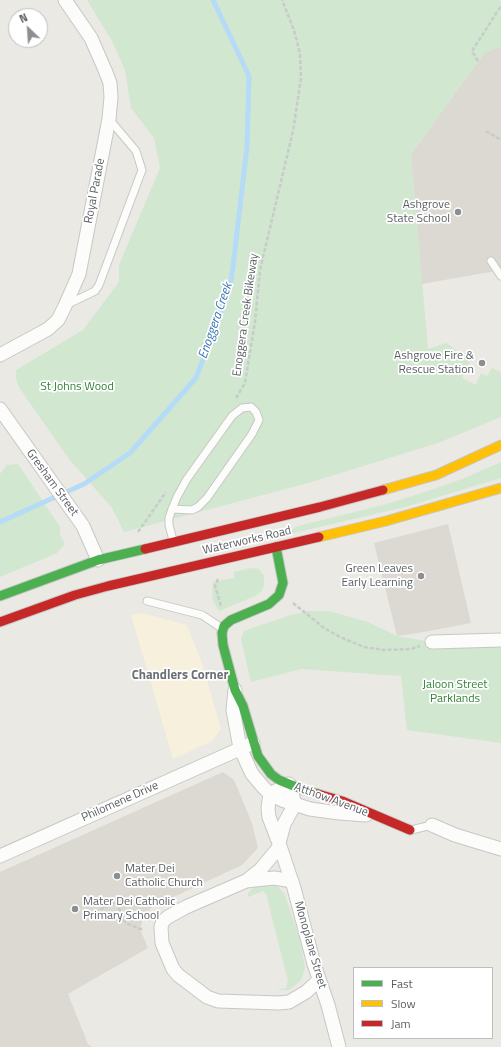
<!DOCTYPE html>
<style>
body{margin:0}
#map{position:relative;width:501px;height:1047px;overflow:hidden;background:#eae9e4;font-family:"Titillium Web",sans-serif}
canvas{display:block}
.legend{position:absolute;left:353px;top:967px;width:140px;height:72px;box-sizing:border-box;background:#fff;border:1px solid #bdbfc1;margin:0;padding:5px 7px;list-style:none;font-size:12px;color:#5a5e63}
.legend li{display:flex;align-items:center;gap:8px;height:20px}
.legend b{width:20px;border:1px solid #bdbfc1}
.north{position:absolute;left:8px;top:8px;width:40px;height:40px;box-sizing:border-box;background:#fff;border:1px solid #bdbfc1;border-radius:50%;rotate:335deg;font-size:11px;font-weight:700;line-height:16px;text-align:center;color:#5a5e63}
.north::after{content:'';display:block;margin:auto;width:14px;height:18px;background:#8c8f90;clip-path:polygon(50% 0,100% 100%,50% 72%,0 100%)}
</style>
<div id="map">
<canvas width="501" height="1047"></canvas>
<ul class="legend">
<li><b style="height:5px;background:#4caf50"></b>Fast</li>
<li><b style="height:5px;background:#ffc107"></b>Slow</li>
<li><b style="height:5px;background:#c62828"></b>Jam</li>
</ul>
<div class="north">N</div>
</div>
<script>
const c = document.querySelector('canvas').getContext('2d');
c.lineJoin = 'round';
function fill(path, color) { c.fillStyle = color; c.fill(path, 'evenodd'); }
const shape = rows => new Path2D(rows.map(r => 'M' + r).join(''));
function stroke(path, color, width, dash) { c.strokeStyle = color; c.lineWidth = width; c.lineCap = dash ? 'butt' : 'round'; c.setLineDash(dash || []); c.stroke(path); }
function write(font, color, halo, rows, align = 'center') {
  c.font = font + ' "Titillium Web",sans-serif'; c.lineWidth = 3.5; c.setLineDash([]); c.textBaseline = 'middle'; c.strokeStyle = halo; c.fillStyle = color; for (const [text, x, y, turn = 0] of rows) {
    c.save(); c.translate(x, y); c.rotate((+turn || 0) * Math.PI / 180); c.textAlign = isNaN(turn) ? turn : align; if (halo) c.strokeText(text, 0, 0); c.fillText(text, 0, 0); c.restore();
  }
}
fill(shape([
 [142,613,187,625,203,666,221,729,212,741,173,759,131,615]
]), '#f6f0dc');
fill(shape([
 [501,47,501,270,422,284,411,154,485,52],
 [448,524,471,623,424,632,397,636,374,543],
 [223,772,234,780,252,823,258,848,242,865,152,907,144,916,140,929,148,948,68,994,88,1044,92,1047,0,1047,0,872]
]), '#dbd9d2');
fill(shape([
 [87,0,501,0,501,47,485,52,411,154,428,349,446,343,460,353,470,357,468,361,470,362,462,378,476,385,481,373,487,376,492,368,501,372,501,417,438,443,308,483,124,532,112,508,69,459,20,389,16,379,16,370,83,330,119,282,119,265,160,168,154,138,131,108,125,70,112,41],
 [501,462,501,478,405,507,285,535,291,530,298,526,383,505,422,493,462,479],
 [18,464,60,527,60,535,65,544,57,553,0,577,0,474,7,465],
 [250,568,259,569,264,576,264,586,261,592,255,596,219,611,212,599,213,582,234,578,234,572],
 [308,611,329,611,368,622,397,636,432,642,434,647,501,647,501,743,407,730,401,676,301,669,251,682,241,639,244,631,291,615],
 [267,884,277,886,284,893,300,939,305,968,301,980,289,990,276,990,286,988,288,981,266,894,263,891,248,897,248,893,255,886]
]), '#d1e7cf');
stroke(shape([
 [0,522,84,484,130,453,196,378,231,283,247,147,249,76,213,0]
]), '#b6dbf7', 5);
const lane = shape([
 [491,261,501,276],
 [66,305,95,291,99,285,142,170,136,151,109,119],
 [172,509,192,510,198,507,207,498,252,434,259,420,256,412,251,407,242,408,232,416,187,479,177,497,172,509,169,518,169,525,173,540],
 [147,601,202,615,223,629],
 [411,830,432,825]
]);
const street = shape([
 [0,355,48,329,58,320,65,306,79,274,109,119,111,97,110,83,105,70,91,38,65,0],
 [0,409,83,526,98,560],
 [432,642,501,640],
 [235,690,233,710,240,748,252,774,264,788,270,794,282,800,310,809,339,813,366,815],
 [295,804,289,784,270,794,268,808,269,817,280,846,294,888,314,964,328,1005,339,1047],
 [432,825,455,835,501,849],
 [279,843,284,824,295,804],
 [280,846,261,869,246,881,186,907,168,917,163,921,161,927,162,943,173,969,178,975,207,997,218,1001,279,1003,289,1002,306,992,319,980],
 [0,856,253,743],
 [246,881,274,878,292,881]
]);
const fast = shape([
 [276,547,283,583,279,595,269,604,231,620,224,626,222,633,223,645,235,690,243,706,258,756,271,774,279,780,301,789,318,794],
 [0,596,98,560,145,549]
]);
const slow = shape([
 [383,490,436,475,501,445],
 [319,537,386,521,501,488]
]);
const jam = shape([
 [145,549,320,507,383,490],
 [0,622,75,595,108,586,319,537],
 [318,794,342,801,410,830]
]);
stroke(lane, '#c7c7c5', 9);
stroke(street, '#c7c7c5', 15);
stroke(fast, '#c7c7c6', 11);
stroke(slow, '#c7c7c6', 11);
stroke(jam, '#c7c7c6', 11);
stroke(shape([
 [478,61,472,51,501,6],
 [486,131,501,140],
 [236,398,245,383,255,322,260,270,293,131,301,78,300,54,294,30,282,0],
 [138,532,166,492],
 [218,579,215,586,221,606],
 [293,603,324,628,340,637,364,647,384,650,411,649,420,646],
 [84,917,116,902,126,923,140,929,144,928]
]), '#c7ccca', 2.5, [4, 2]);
stroke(lane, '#fcfcfb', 7);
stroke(street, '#fcfcfb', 13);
stroke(fast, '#4caf50', 9);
stroke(slow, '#ffc107', 9);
stroke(jam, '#c62828', 9);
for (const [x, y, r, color] of [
 [458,212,4,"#8c8f90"],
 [482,363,4,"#8c8f90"],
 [421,576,4,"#8c8f90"],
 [117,876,4,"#8c8f90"],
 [75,909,4,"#8c8f90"]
]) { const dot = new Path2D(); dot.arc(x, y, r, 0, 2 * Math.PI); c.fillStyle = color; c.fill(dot); stroke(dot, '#fff', 1.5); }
write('12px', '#5a5e63', '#fff', [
 ["Royal Parade",95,191,-79],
 ["Enoggera Creek Bikeway",246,315,-82],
 ["Gresham Street",52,483,54],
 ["Waterworks Road",247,541,-13],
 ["Atthow Avenue",331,800,20],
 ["Philomene Drive",120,802,-24],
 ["Monoplane Street",310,945,74]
]);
write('12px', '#5a5e63', '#fff', [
 ["Ashgrove",450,205],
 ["State School",450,219],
 ["Ashgrove Fire &",474,356],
 ["Rescue Station",474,370],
 ["Green Leaves",413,569],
 ["Early Learning",413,583],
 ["Mater Dei",125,869,"left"],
 ["Catholic Church",125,883,"left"],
 ["Mater Dei Catholic",83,902,"left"],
 ["Primary School",83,916,"left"]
], 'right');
write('12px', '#318236', '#fff', [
 ["St Johns Wood",77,387],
 ["Jaloon Street",455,685],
 ["Parklands",455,699]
]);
write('italic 13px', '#3b74b3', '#fff', [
 ["Enoggera Creek",216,321,-71]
]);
write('bold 13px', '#6b7075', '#fff', [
 ["Chandlers Corner",180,676]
]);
</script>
